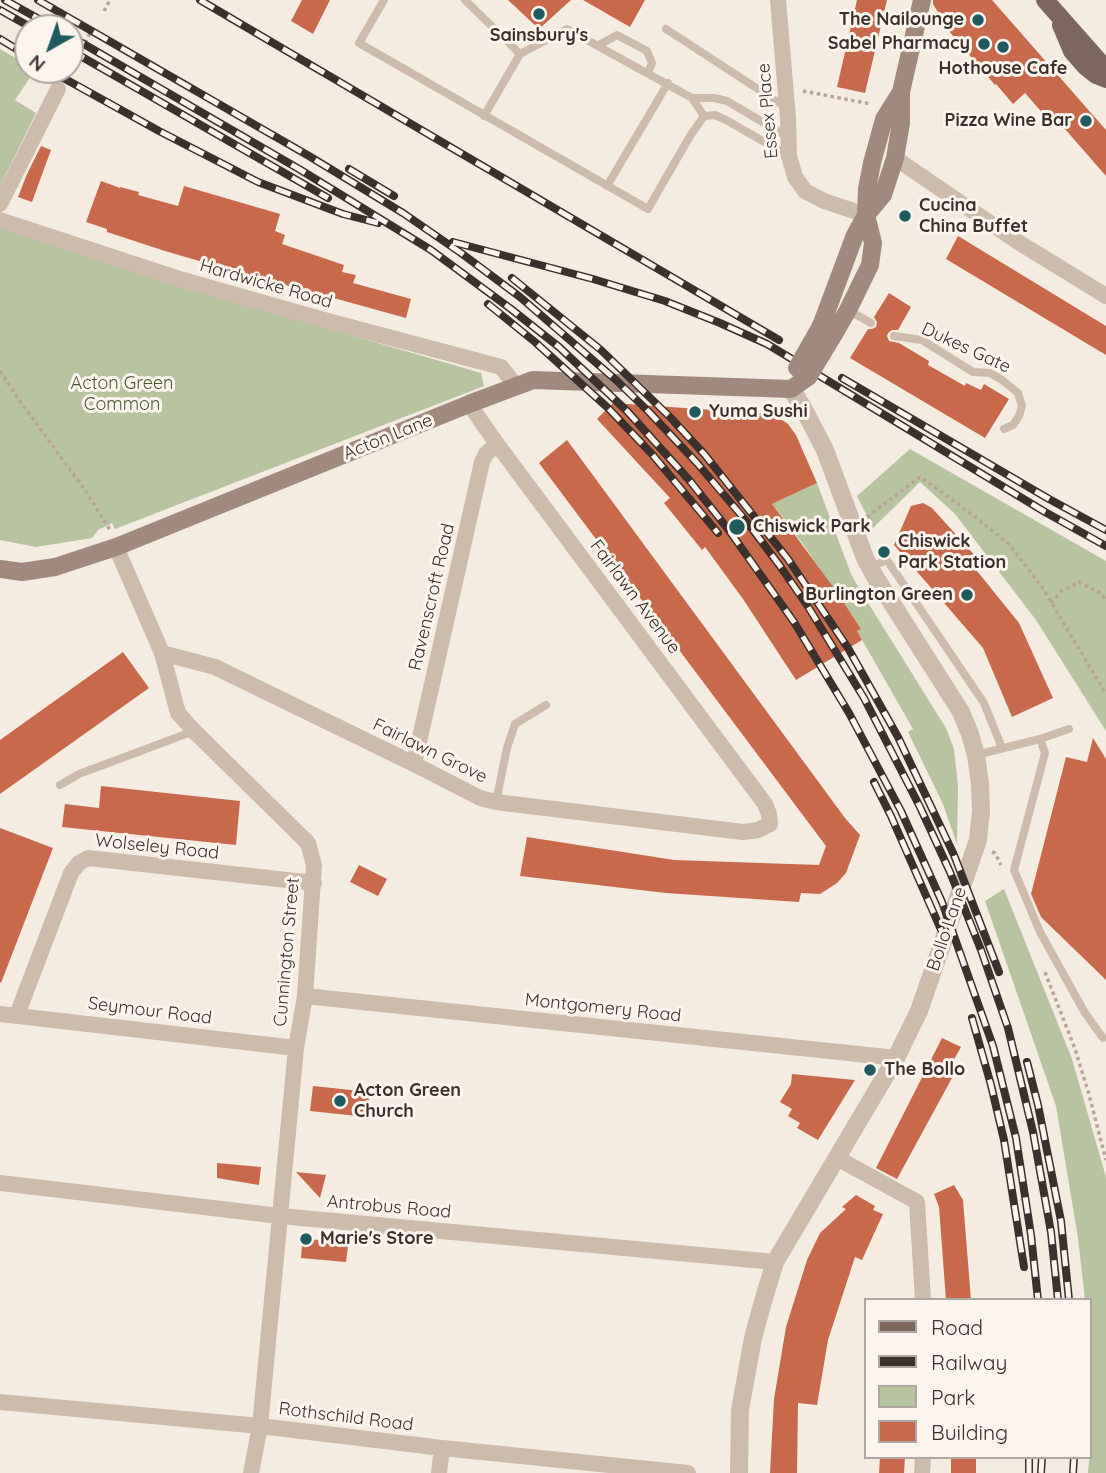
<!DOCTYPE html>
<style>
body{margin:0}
#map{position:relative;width:1106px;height:1473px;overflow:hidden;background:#f4ebe1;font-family:Quicksand,sans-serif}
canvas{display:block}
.legend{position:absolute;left:864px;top:1298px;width:228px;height:161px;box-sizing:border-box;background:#fbf5ee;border:2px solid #aea6a0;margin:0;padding:9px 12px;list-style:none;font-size:21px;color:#3b302b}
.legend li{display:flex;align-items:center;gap:14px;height:35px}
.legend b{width:35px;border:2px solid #aea6a0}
.north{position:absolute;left:14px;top:14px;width:70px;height:70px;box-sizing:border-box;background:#fbf5ee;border:2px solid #aea6a0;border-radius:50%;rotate:220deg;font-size:19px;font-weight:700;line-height:28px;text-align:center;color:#3b302b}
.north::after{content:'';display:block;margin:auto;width:24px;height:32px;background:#1f5a5e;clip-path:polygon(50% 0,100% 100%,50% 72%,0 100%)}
</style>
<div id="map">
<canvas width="1106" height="1473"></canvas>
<ul class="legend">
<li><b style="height:9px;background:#7d675c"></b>Road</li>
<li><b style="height:9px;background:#3b302b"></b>Railway</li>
<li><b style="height:19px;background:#b8c4a0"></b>Park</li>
<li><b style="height:19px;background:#c8694b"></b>Building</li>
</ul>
<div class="north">N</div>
</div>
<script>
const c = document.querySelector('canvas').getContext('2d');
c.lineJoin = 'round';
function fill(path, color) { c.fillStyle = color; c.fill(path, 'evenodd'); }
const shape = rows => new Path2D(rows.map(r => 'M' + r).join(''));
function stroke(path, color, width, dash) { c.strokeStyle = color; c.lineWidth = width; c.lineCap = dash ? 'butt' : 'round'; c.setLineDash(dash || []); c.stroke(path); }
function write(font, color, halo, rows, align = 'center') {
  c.font = font + ' Quicksand,sans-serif'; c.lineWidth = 6; c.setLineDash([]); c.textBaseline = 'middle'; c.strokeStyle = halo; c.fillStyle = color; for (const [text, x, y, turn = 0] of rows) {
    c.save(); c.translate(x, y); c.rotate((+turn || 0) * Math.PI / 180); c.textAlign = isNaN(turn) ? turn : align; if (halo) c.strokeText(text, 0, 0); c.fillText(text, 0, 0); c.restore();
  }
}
fill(shape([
 [0,49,28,65,28,70,35,70,15,100,36,113,0,186],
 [0,228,213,295,481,373,484,386,115,529,112,523,98,530,92,538,36,547,0,540],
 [910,449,1106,561,1106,731,1036,620,955,514,920,482,873,528,857,496],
 [817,483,851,574,860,590,946,728,954,749,958,786,957,844,943,804,908,732,913,729,857,631,861,629,805,547,772,504],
 [1004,889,1072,1059,1106,1177,1106,1473,1088,1473,1090,1449,1090,1300,1085,1300,1078,1238,1056,1106,985,901]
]), '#b8c4a0');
fill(shape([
 [302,0,330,0,313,34,291,21],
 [508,0,571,0,539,29],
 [583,0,645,0,630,27],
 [857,0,887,0,865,93,837,87],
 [933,0,992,0,1106,130,1106,176,1051,113,1046,117,1025,93,1013,104,996,84,995,85,942,23,944,22,933,4],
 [41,146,51,150,32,202,18,197,27,174],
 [101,181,120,188,120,187,139,192,138,195,178,206,184,186,280,214,275,231,285,235,282,244,344,265,342,272,356,275,353,283,411,299,406,318,330,297,329,299,261,277,261,279,165,251,107,232,107,229,86,222],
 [958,236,1106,326,1106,355,946,259],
 [889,293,911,307,898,330,892,330,888,333,887,336,889,341,899,343,929,361,928,365,965,386,966,383,981,390,984,384,1009,399,985,438,850,358,868,329,872,329,876,327,877,322,874,317],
 [613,403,770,414,776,416,788,424,796,435,817,483,772,504,834,588,861,629,857,631,862,640,796,680,743,599,705,547,702,550,664,503,670,498,597,419],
 [567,440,845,818,860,835,846,873,837,883,820,894,801,893,799,902,666,893,520,876,527,837,674,860,819,865,826,846,539,463],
 [923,503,932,508,979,560,973,566,1019,623,1053,698,1012,717,983,648,894,545,911,506],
 [123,652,149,688,0,794,0,740],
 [1093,738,1106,759,1106,980,1041,917,1031,894,1066,757,1087,762],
 [101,786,240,801,236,845,62,827,65,804,99,808],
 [0,828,53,848,1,983,0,982],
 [359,865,387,879,378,896,350,882],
 [942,1038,961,1047,946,1074,952,1078,897,1179,876,1168],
 [792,1074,855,1080,818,1140,797,1128,800,1123,788,1116,792,1109,780,1102,791,1084],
 [313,1086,370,1092,367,1117,310,1111],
 [217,1163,261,1167,259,1185,217,1178],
 [296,1172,326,1175,320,1198],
 [954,1185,963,1200,971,1300,946,1300,939,1207,934,1194],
 [856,1195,875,1206,873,1210,883,1214,862,1260,855,1257,828,1340,817,1405,798,1403,797,1473,770,1473,774,1399,786,1327,807,1260,820,1233,846,1209,842,1207],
 [324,1235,340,1237,339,1245,348,1246,346,1262,301,1258,302,1244,308,1239,319,1240],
 [880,1457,905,1457,904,1473,879,1473],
 [951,1457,976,1457,976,1473,951,1473]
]), '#c8694b');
stroke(shape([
 [104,11,110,0],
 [85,43,90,33],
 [803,91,871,104],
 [0,371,22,404,85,490,110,530],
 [867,517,920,477,957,503,1009,544,1044,590,1106,694],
 [1051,603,1062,591,1079,582,1100,593,1106,600],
 [992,852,995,853,1001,865],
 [1045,972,1075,1049,1088,1091,1106,1160]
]), '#b9a596', 3.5, [3.5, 3.5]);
stroke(shape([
 [384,0,359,43,648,209,690,136,704,116,715,115,726,120,789,156],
 [465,0,520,54],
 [666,29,787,108],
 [599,45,617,35,647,51,652,63,648,73],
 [692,98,704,116],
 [484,116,520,54,567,29,692,98,714,98,727,101,788,137],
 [607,186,668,83],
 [848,310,871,323],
 [894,336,922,340,973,372,990,373,1002,380,1018,393,1022,406,1019,416,1013,425,1004,429],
 [870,567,887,560,984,703,1002,748],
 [1040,739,1045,753,1014,870,1040,932,1085,1013,1103,1038],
 [976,755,1040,739,1069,729],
 [60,785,79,774,194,731],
 [496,802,507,748,515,724,546,705]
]), '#cdbbac', 8);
stroke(shape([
 [778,0,788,118,789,156,795,177,805,191,824,201,866,215],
 [895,158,1018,242,1106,296],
 [0,204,58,89],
 [0,220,183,280,324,320,501,367,517,387],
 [116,547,162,653,178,713,194,731,308,843,314,865,305,996,296,1048,260,1426,251,1473],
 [162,653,215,667,414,764,480,798,496,802,743,832,758,830,770,824,769,814,765,804,497,444,469,404],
 [414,764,482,462,486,454,497,444],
 [305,996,896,1058],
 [0,1014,296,1048],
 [17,1015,71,873,79,863,88,858,314,883],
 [837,1158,917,1202,923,1300],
 [0,1183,280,1216,775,1262],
 [0,1402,260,1426,442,1448,688,1473],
 [439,1473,442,1448],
 [922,1473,923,1457]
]), '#cdbbac', 16);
stroke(shape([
 [739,1473,740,1410,753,1338,764,1298,775,1262,896,1058,919,1011,978,840,981,811,980,784,976,755,970,734,961,712,874,575,865,558,825,450,802,406,791,389]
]), '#cdbbac', 18);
stroke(shape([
 [821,326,855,235,866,215,883,195,895,158,901,123,901,92,922,0],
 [834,334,848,310,870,265,873,243,866,215,867,189,872,163,884,119,901,92],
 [0,569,22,572,55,567,116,547,469,404,533,380,791,389,808,377]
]), '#a18a7d', 18);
stroke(shape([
 [1045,0,1106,69],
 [1061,25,1072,51,1086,67,1096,75,1106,79]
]), '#7d675c', 18);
const rail = shape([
 [5,0,55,28],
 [38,0,309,156,403,213,461,253,520,297,616,380,649,412,697,463,747,522,780,566,807,605,864,698,920,807,950,872,981,950,1008,1028,1033,1132,1051,1232,1058,1300],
 [200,0,779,340],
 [0,10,32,28],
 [70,36,299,169,431,250,511,309,559,347,627,411,690,481,728,529,794,622,849,713,901,811,942,902,993,1046,1016,1138,1031,1235,1038,1300],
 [0,39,28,56],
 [70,50,328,198],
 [49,70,159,131,258,182,343,214,378,223],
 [349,169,394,196],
 [453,242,593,279,665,301,720,323,767,344,1045,512,1106,546],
 [512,278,601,350,671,418,705,455,788,559,848,648,898,737,954,855,999,972],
 [488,304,535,342,608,408,651,453,718,533],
 [842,378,1049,499,1106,530],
 [874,782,891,816,942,932],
 [972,1018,991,1085,1004,1140,1024,1267],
 [1027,1062,1038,1105,1061,1221,1069,1300],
 [1029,1473,1029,1457],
 [1041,1473,1042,1457],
 [1073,1473,1074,1457]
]);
stroke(rail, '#3b302b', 8);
stroke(rail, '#fbf5ee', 5, [16]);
stroke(shape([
 [797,368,821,326],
 [808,377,834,334]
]), '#a18a7d', 18);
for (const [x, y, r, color] of [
 [539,14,7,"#1f5a5e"],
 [978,20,7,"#1f5a5e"],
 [984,44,7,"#1f5a5e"],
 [1003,47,7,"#1f5a5e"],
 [1086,121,7,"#1f5a5e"],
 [905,216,7,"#1f5a5e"],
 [695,412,7,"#1f5a5e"],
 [737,527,9,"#1f5a5e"],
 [884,552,7,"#1f5a5e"],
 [967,595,7,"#1f5a5e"],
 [870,1070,7,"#1f5a5e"],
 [340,1101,7,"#1f5a5e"],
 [306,1239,7,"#1f5a5e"]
]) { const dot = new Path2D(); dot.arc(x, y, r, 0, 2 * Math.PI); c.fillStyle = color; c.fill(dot); stroke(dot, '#fbf5ee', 2.5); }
write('bold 18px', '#3b302b', '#fbf5ee', [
 ["The Nailounge",964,20,"right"],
 ["Sainsbury's",539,36,"center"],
 ["Sabel Pharmacy",970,44,"right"],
 ["Hothouse Cafe",1003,69,"center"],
 ["Pizza Wine Bar",1072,121,"right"],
 ["Cucina",919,206],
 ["China Buffet",919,227],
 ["Yuma Sushi",709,412],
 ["Chiswick Park",753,527],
 ["Chiswick",898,542],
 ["Park Station",898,563],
 ["Burlington Green",953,595,"right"],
 ["The Bollo",884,1070],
 ["Acton Green",354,1091],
 ["Church",354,1112],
 ["Marie's Store",320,1239]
], 'left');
write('18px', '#3b302b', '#fbf5ee', [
 ["Essex Place",768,111,-95],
 ["Hardwicke Road",266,284,16],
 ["Dukes Gate",966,348,25],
 ["Acton Lane",388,437,-22],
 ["Ravenscroft Road",432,597,-77],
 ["Fairlawn Avenue",635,597,53],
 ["Fairlawn Grove",430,751,26],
 ["Wolseley Road",157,847,6],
 ["Bollo Lane",947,929,-71],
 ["Cunnington Street",287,952,-85],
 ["Montgomery Road",603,1008,6],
 ["Seymour Road",150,1011,7],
 ["Antrobus Road",389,1207,5],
 ["Rothschild Road",346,1417,7]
]);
write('18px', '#4a5a2e', '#fbf5ee', [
 ["Acton Green",122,384],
 ["Common",122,405]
]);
</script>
